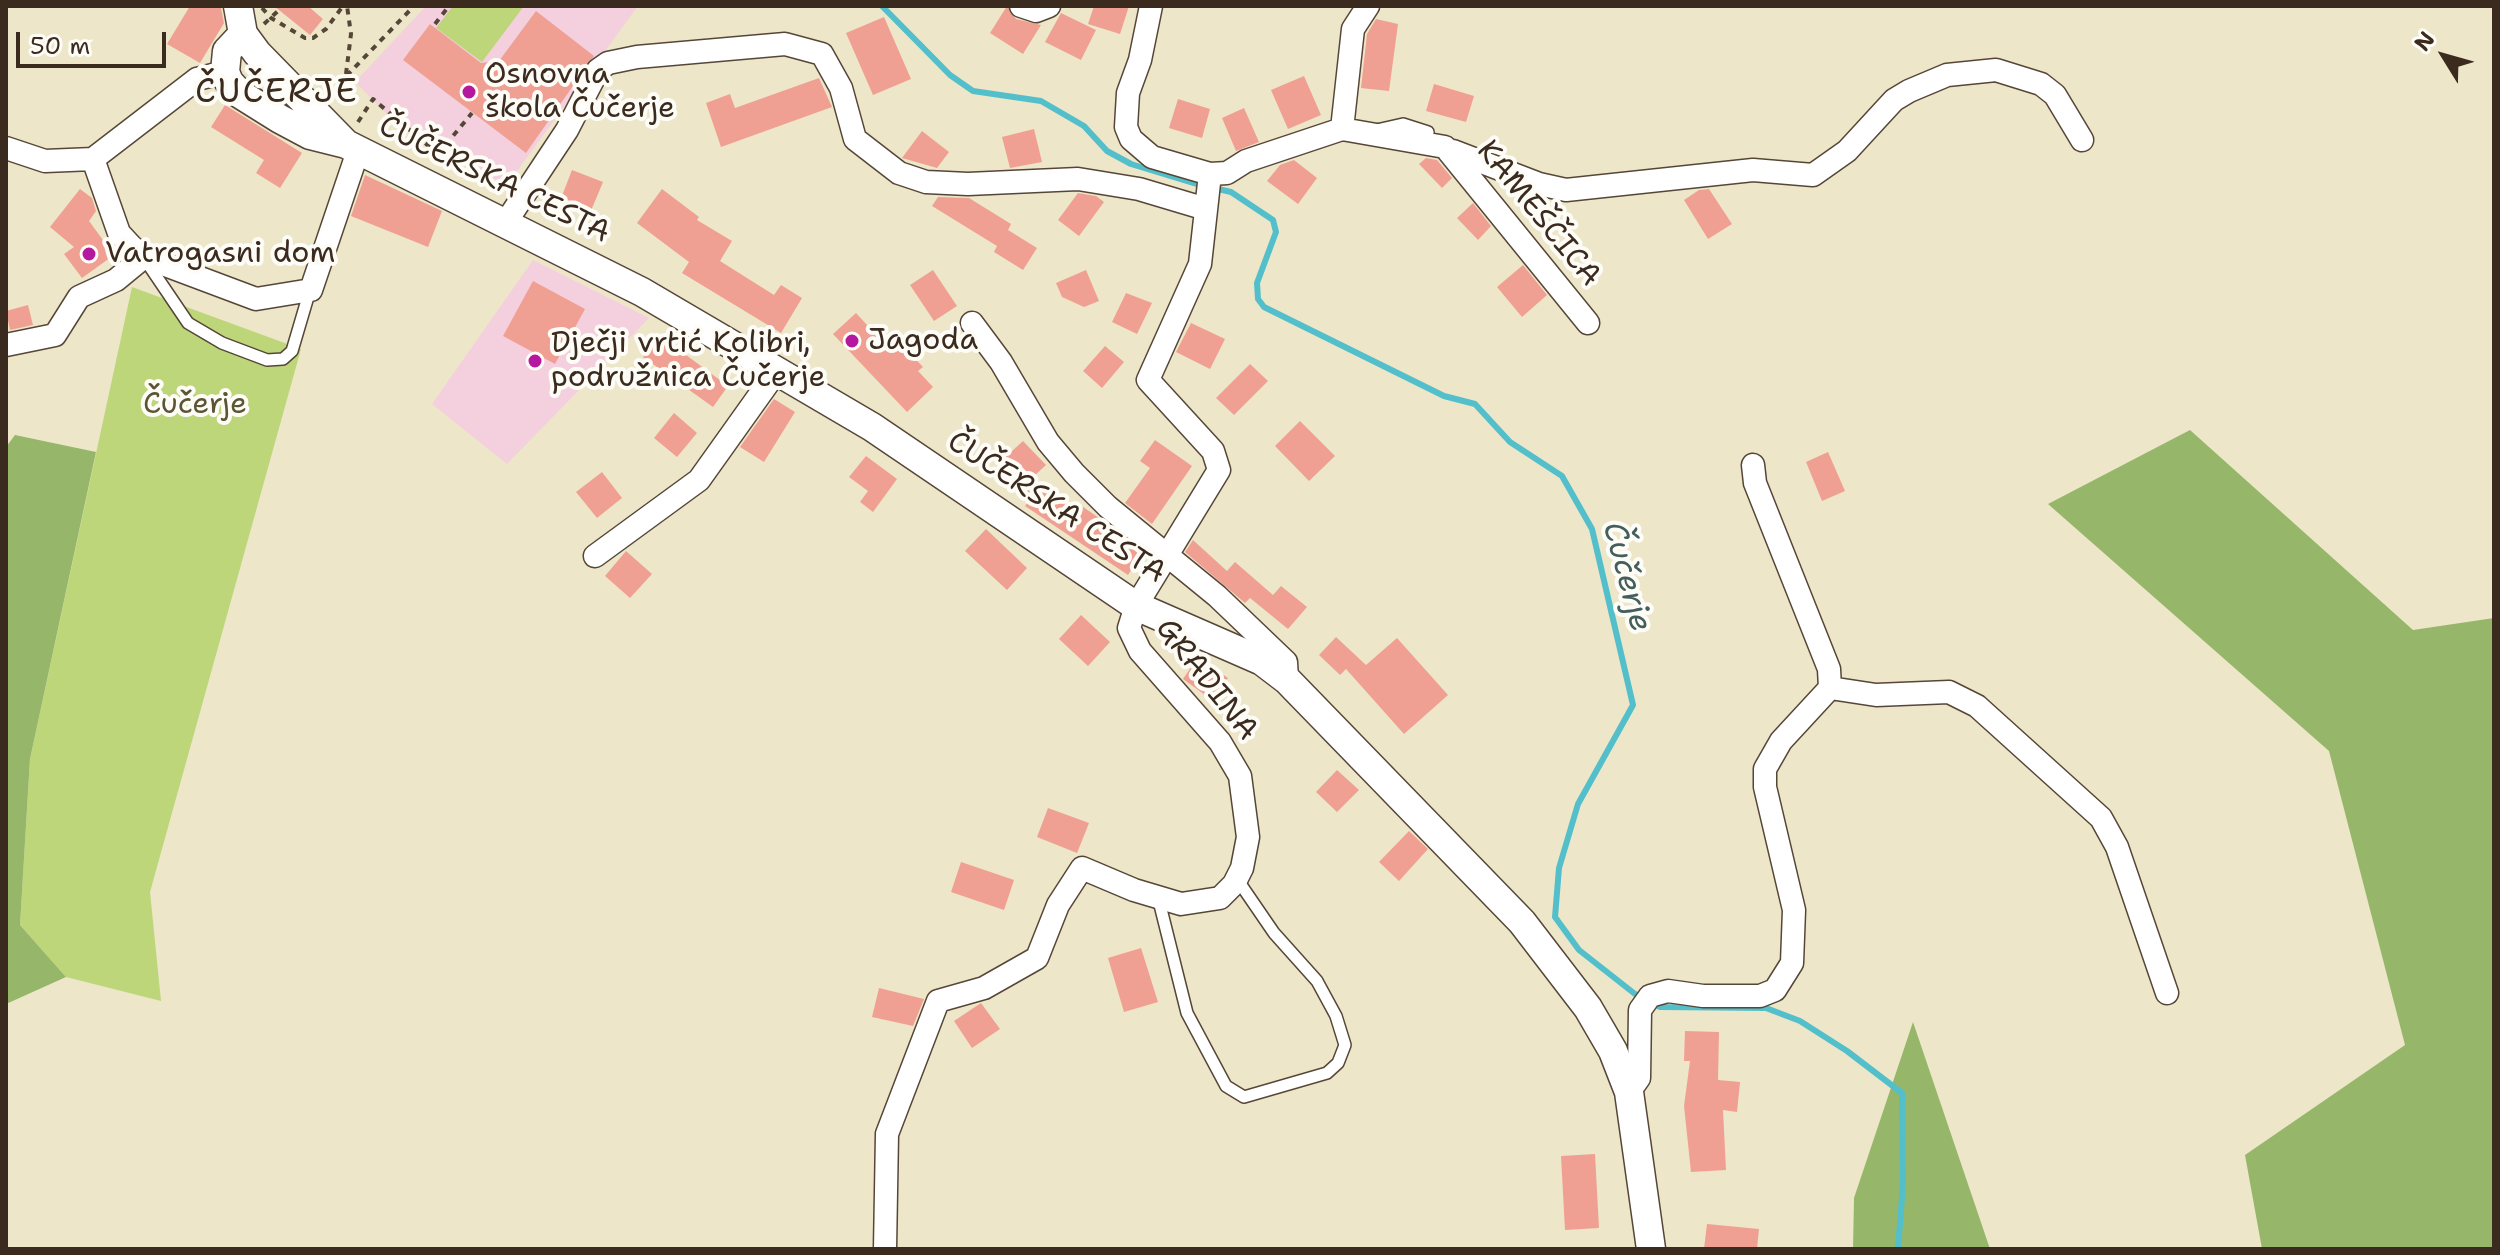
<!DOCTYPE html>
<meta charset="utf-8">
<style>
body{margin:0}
#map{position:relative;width:2500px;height:1255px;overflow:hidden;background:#ede6c9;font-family:"Shantell Sans",sans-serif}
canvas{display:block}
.frame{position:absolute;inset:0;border:8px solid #3b2a1e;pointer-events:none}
.north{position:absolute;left:2404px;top:16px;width:80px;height:80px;-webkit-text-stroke:6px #fdfcf7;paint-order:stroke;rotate:307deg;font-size:22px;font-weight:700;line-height:32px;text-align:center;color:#3b2a1e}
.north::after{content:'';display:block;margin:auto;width:28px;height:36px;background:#3b2a1e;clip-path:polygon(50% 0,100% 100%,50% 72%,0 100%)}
.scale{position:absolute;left:16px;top:32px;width:150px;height:36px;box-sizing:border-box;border:4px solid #3b2a1e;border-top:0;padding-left:10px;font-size:24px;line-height:28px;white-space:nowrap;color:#3b2a1e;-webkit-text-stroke:6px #fdfcf7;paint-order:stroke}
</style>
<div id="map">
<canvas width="2500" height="1255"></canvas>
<div class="frame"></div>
<div class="north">N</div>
<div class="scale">50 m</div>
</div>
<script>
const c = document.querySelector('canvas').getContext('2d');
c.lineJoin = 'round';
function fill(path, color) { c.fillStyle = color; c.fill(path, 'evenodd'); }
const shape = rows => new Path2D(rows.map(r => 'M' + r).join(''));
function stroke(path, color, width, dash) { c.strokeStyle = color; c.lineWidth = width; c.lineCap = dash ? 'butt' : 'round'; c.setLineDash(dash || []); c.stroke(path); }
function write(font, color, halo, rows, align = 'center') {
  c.font = font + ' "Shantell Sans",sans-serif'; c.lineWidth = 8; c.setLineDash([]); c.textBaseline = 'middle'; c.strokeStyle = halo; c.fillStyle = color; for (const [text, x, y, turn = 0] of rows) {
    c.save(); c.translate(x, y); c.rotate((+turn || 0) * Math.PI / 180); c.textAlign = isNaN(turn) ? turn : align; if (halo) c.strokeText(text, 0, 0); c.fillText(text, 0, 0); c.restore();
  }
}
fill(shape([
 [426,6,638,6,506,186,387,114,355,82],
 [533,260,649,318,507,464,432,404]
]), '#f4cfde');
fill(shape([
 [453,6,524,6,482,62,436,28],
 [132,287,301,349,150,892,161,1001,66,977,20,925,30,759]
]), '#bed67a');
fill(shape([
 [2190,430,2413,630,2494,618,2494,1249,2262,1249,2245,1155,2405,1045,2329,751,2048,504],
 [15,435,96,452,30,759,20,925,66,977,6,1004,6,447],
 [1913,1022,1990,1249,1853,1249,1854,1198]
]), '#96b76a');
stroke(shape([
 [882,6,950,75,973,91,1041,101,1084,126,1107,151,1131,164,1203,186],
 [1214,188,1231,192,1273,220,1276,232,1257,283,1258,299,1264,307,1444,396,1475,404,1510,442,1562,476,1592,529,1633,705,1578,804,1559,868,1555,917,1579,950,1635,994,1660,1007,1766,1008,1800,1021,1847,1051,1902,1093,1903,1184,1898,1249]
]), '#52bfcb', 6);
fill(shape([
 [190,6,221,8,224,23,200,63,167,44],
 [274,6,308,6,323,19,310,35],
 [1007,6,1016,19,1041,25,1023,54,990,33],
 [1094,6,1129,6,1120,34,1088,24],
 [536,11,594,56,526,153,403,60,430,24,481,63,499,61],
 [1061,13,1096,30,1081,60,1045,42],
 [884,17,911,79,873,95,846,33],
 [1376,19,1398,24,1389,91,1361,88,1367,34],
 [1304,76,1321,115,1288,129,1271,90],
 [819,78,832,107,721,147,706,103,730,94,735,108],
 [1434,84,1474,96,1466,122,1426,111],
 [1178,99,1210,109,1202,138,1169,128],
 [225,105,302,153,280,188,256,173,264,160,211,127],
 [1244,108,1259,142,1236,151,1222,118],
 [1034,129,1042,162,1010,168,1002,137],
 [922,131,949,152,937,168,902,158],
 [1426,158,1437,160,1452,178,1442,188,1419,164],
 [1294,160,1317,178,1298,204,1267,181,1280,165],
 [572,170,603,182,590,213,560,201],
 [365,175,442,211,428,247,351,216],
 [80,189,92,198,96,211,89,221,114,255,82,278,64,254,74,247,50,227],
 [662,189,699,217,697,220,732,241,720,261,774,295,781,285,802,298,781,333,682,273,689,262,637,223],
 [1709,189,1732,224,1708,239,1684,200,1699,190],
 [1078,193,1096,196,1104,202,1079,236,1058,220],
 [938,197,969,198,1011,224,1008,230,1037,248,1023,270,994,252,997,246,932,206],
 [1473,203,1491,226,1478,240,1457,218],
 [1523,265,1547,295,1522,317,1497,287],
 [933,270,957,306,934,321,910,285],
 [1086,270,1099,301,1084,307,1062,297,1056,283],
 [533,281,585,309,555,364,503,336],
 [1126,293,1152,303,1137,334,1112,322],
 [28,305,33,325,10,330,6,311],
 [856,313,889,349,898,341,923,367,918,371,933,387,907,412,833,334],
 [1191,323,1225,339,1210,369,1176,352],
 [659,335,728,386,713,407,643,357],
 [1105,346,1124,362,1102,388,1083,371],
 [1250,364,1268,381,1234,415,1216,398],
 [774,399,795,412,764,462,740,447],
 [674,413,697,433,677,457,654,438],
 [1300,421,1335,456,1309,481,1275,446],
 [1155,440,1192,466,1152,524,1125,503,1150,468,1140,461],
 [1023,441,1046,465,1032,478,1071,508,1076,502,1099,518,1142,553,1128,575,1025,506,1032,497,999,463],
 [1828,452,1845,491,1822,501,1806,462],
 [866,456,897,479,873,512,860,502,868,491,849,477],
 [602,472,622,498,597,518,576,492],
 [986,529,1027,568,1007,590,965,551],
 [1193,540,1227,571,1235,562,1273,595,1281,586,1307,607,1288,629,1250,598,1245,603,1185,552],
 [626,551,652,574,630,598,605,576],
 [1081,615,1110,642,1088,666,1059,639],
 [1336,637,1366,665,1397,638,1448,695,1404,734,1346,669,1340,675,1319,655],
 [1198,657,1228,678,1212,700,1183,679],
 [1337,770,1359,790,1337,812,1316,792],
 [1048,808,1089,823,1077,853,1037,837],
 [1409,831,1428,849,1399,881,1379,862],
 [961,862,1014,880,1004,910,951,892],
 [1141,948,1158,1002,1124,1012,1108,958],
 [879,988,924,999,913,1026,872,1017],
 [981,1003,1000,1029,972,1048,954,1021],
 [1685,1031,1719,1032,1718,1080,1740,1082,1737,1112,1723,1110,1726,1170,1691,1172,1684,1106,1690,1061,1684,1061],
 [1595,1154,1599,1228,1565,1230,1561,1156],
 [1707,1224,1759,1229,1757,1249,1704,1249]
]), '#f0a092');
const service = shape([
 [1372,131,1403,124,1428,132],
 [146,261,188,323,222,343,267,360,283,359,292,351,310,290],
 [1158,897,1187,1013,1226,1086,1244,1097,1327,1073,1338,1063,1345,1045,1336,1016,1317,981,1274,933,1237,879]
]);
const minor = shape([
 [1021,6,1036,11,1049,6],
 [1151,6,1140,60,1128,93,1126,127,1131,139,1152,157,1210,174],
 [1342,129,1353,29,1368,6],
 [6,148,45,161,93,159,197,79,225,72],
 [1453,151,1539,184,1566,190,1753,170,1813,175,1847,151,1894,100,1909,91,1947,75,1996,70,2041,84,2055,95,2082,140],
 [93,159,119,233,131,246,144,257,256,299,311,290,358,151],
 [506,222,567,130,598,70,608,63,637,57,785,44,822,54,841,88,855,139,899,173,926,182,968,184,1078,179,1139,189,1206,209],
 [972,323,1001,362,1048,442,1074,473,1108,507,1217,596,1286,662,1287,680],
 [6,345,55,335,79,297,116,280,144,257],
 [595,556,699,480,776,372],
 [1830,688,1876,695,1949,692,1977,706,2101,818,2117,847,2167,993],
 [1629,1092,1639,1078,1640,1010,1650,996,1668,991,1703,996,1760,996,1775,990,1792,963,1794,910,1765,787,1765,769,1781,741,1830,688,1829,669,1755,483,1753,465],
 [885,1249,887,1134,938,1001,984,988,1037,958,1058,905,1082,868,1134,890,1181,904,1220,898,1234,884,1242,868,1248,837,1240,776,1220,742,1140,651,1129,628,1136,606,1219,470,1213,451,1148,380,1200,264,1210,174,1227,173,1246,161,1342,129,1445,147,1588,323]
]);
const tertiary = shape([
 [238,6,243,34,257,53,346,144],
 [243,34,227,51,225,72,229,82,240,94,280,119,310,135,346,144,642,292,872,427,1136,606,1262,661,1287,680,1522,922,1588,1008,1613,1051,1629,1092,1651,1249]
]);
stroke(service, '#564638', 14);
stroke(minor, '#564638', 25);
stroke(tertiary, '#564638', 31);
stroke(shape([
 [262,8,271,18,305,38,313,38,326,29,343,6],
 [264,24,279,10],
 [435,24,449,6],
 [346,74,351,34,347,6],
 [330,93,414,6],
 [358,122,373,99,438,154],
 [438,154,472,113]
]), '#564638', 4, [6, 6]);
stroke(service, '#fff', 11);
stroke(minor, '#fff', 22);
stroke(tertiary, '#fff', 28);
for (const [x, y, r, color] of [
 [469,92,8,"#b5179e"],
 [89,254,8,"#b5179e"],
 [852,341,8,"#b5179e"],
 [535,361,8,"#b5179e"]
]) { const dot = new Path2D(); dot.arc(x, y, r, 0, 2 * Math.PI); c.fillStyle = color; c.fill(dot); stroke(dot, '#fdfcf7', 3); }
write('30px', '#3b2a1e', '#fdfcf7', [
 ["Osnovna",485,75],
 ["škola Čučerje",485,109],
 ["Vatrogasni dom",105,254],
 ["Jagoda",868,341],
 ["Dječji vrtić Kolibri,",551,344],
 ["podružnica Čučerje",551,378]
], 'left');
write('30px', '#3b2a1e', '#fdfcf7', [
 ["ČUČERSKA CESTA",494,180,26],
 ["KAMEŠČICA",1538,214,51],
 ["ČUČERSKA CESTA",1056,508,33],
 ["GRADINA",1206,680,52]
]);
write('30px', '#5c5535', '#fdfcf7', [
 ["Čučerje",195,405]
]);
write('italic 32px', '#435e5b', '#fdfcf7', [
 ["Čučerje",1626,577,75]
]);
c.letterSpacing = '2px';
write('34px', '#3b2a1e', '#fdfcf7', [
 ["ČUČERJE",277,93]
]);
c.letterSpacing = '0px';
</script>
